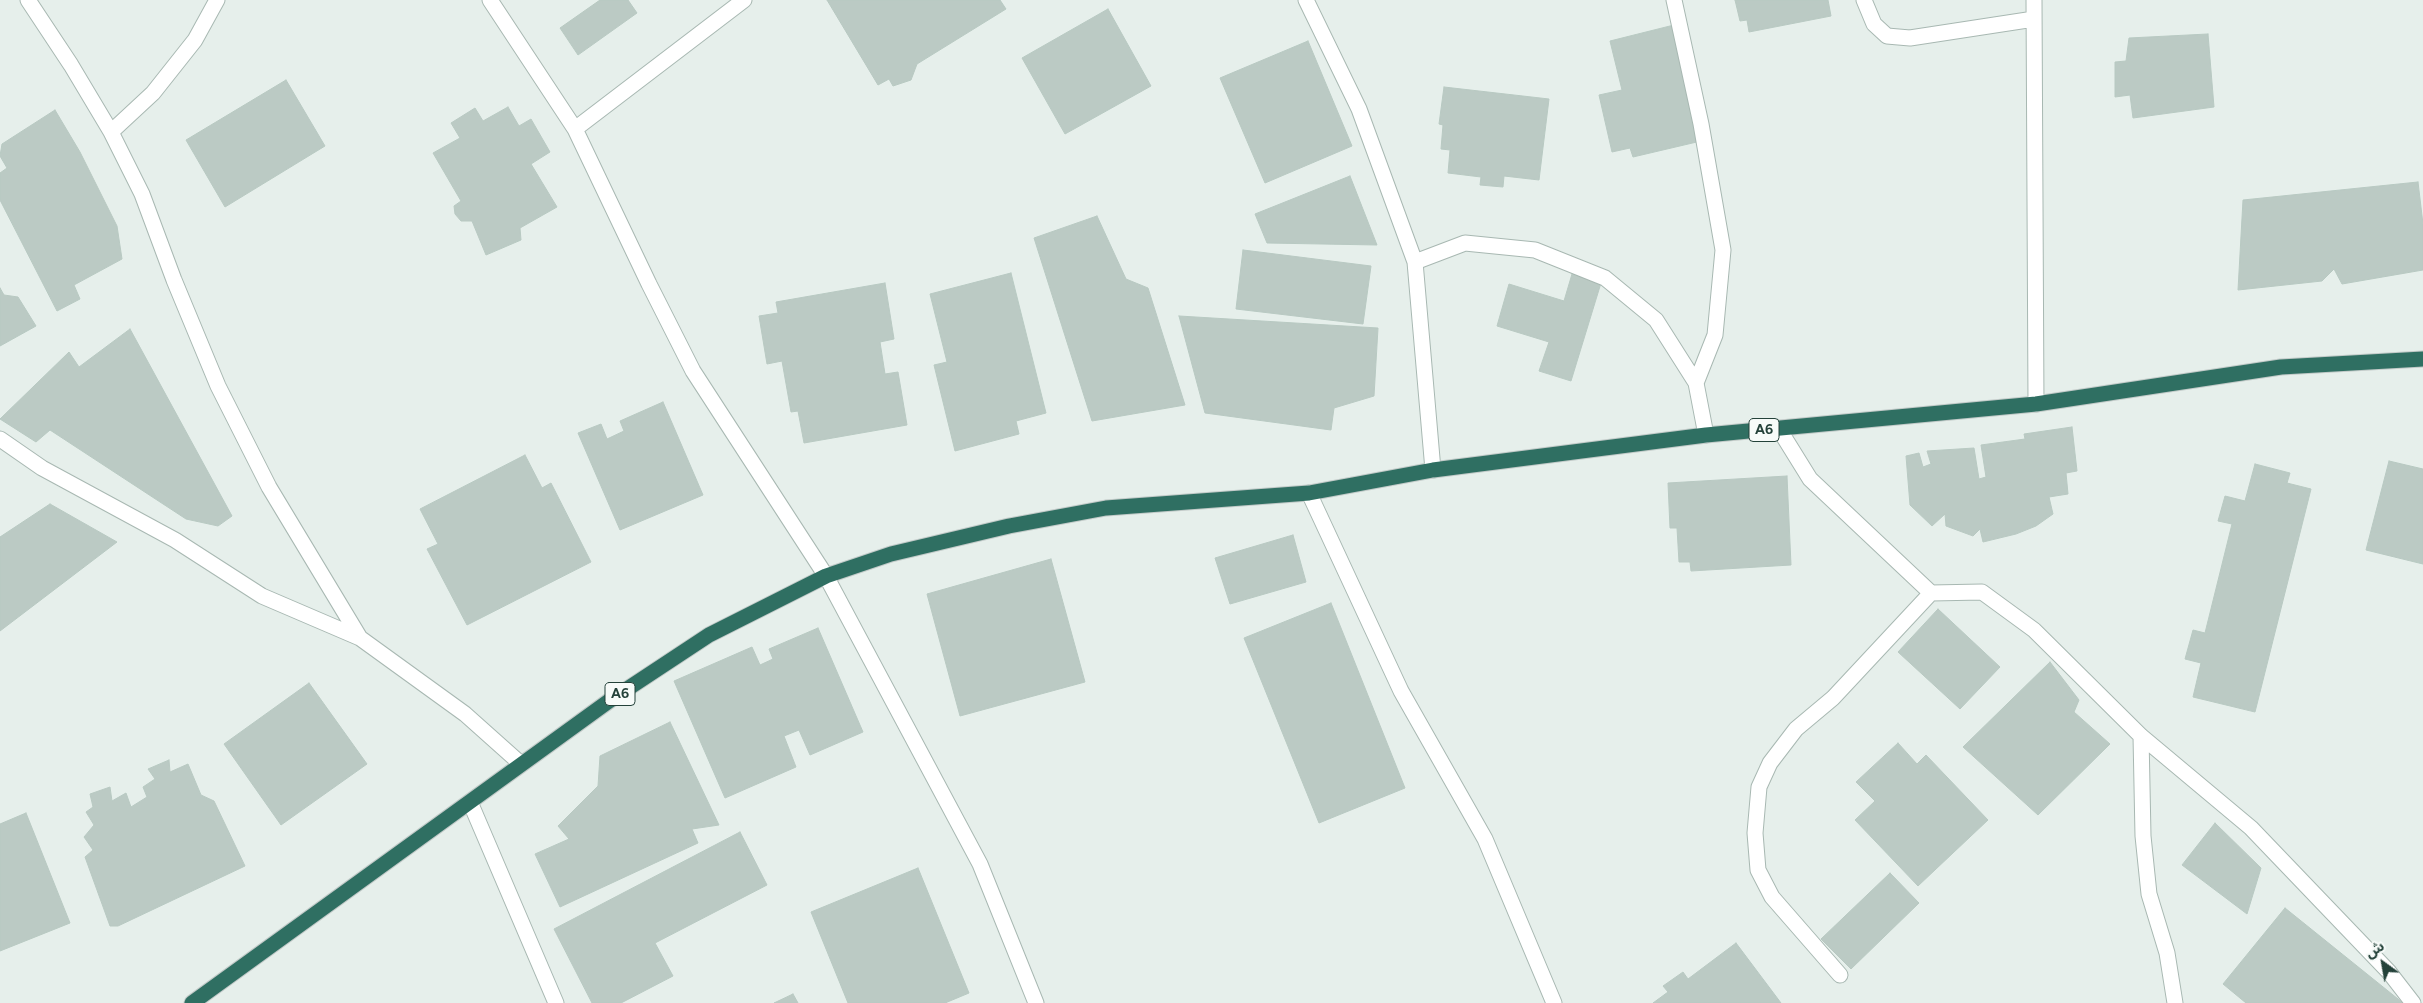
<!DOCTYPE html>
<meta charset="utf-8">
<style>
body{margin:0}
#map{position:relative;width:2423px;height:1003px;overflow:hidden;background:#e6efeb;font-family:Figtree,"Noto Sans Arabic",sans-serif}
canvas{display:block}
.north{position:absolute;left:2358px;top:938px;width:50px;height:50px;-webkit-text-stroke:4px #f7fbf9;paint-order:stroke;rotate:328deg;font-size:14px;font-weight:700;line-height:20px;text-align:center;color:#24423a}
.north::after{content:'';display:block;margin:auto;width:18px;height:22px;background:#24423a;clip-path:polygon(50% 0,100% 100%,50% 72%,0 100%)}
</style>
<div id="map">
<canvas width="2423" height="1003"></canvas>
<div class="north">ش</div>
</div>
<script>
const c = document.querySelector('canvas').getContext('2d');
c.lineJoin = 'round';
function fill(path, color) { c.fillStyle = color; c.fill(path, 'evenodd'); }
const shape = rows => new Path2D(rows.map(r => 'M' + r).join(''));
function stroke(path, color, width, dash) { c.strokeStyle = color; c.lineWidth = width; c.lineCap = dash ? 'butt' : 'round'; c.setLineDash(dash || []); c.stroke(path); }
function write(font, color, halo, rows, align = 'center') {
  c.font = font + ' Figtree,sans-serif'; c.lineWidth = 4; c.setLineDash([]); c.textBaseline = 'middle'; c.strokeStyle = halo; c.fillStyle = color; for (const [text, x, y, turn = 0] of rows) {
    c.save(); c.translate(x, y); c.rotate((+turn || 0) * Math.PI / 180); c.textAlign = isNaN(turn) ? turn : align; if (halo) c.strokeText(text, 0, 0); c.fillText(text, 0, 0); c.restore();
  }
}
const building = shape([
 [600,0,628,0,637,13,578,55,560,28,600,0],
 [827,0,1000,0,1006,9,917,64,911,80,893,86,889,79,878,85,827,0],
 [1735,0,1828,0,1831,16,1749,32,1747,20,1740,21,1735,0],
 [1108,9,1151,86,1065,134,1022,58,1108,9],
 [1674,25,1701,141,1633,157,1630,148,1612,152,1599,95,1622,90,1610,41,1674,25],
 [2208,34,2214,107,2133,118,2130,95,2115,97,2115,62,2126,61,2129,38,2208,34],
 [1308,41,1352,146,1265,183,1220,78,1308,41],
 [286,80,325,146,225,207,186,140,286,80],
 [1444,87,1549,99,1539,180,1504,176,1503,187,1480,185,1481,177,1448,173,1450,150,1441,149,1443,125,1439,124,1444,87],
 [508,107,519,126,531,119,550,152,531,164,557,207,520,228,521,240,486,255,472,221,461,221,455,214,454,206,461,201,433,153,460,138,451,123,475,108,483,121,508,107],
 [55,110,80,152,117,226,122,259,74,285,80,299,57,311,0,200,0,173,7,168,0,156,2,144,55,110],
 [1350,176,1377,245,1267,243,1255,214,1350,176],
 [2418,182,2423,224,2423,270,2342,284,2334,269,2322,281,2238,290,2243,200,2418,182],
 [1097,216,1126,279,1148,288,1185,405,1092,421,1034,238,1097,216],
 [1243,250,1371,266,1363,324,1236,309,1243,250],
 [1011,273,1046,413,1016,421,1019,434,955,451,934,365,947,362,930,294,1011,273],
 [1572,274,1601,283,1571,381,1539,371,1549,342,1497,326,1509,284,1564,301,1572,274],
 [885,283,894,339,880,342,885,374,898,372,907,425,804,443,798,411,791,412,782,361,767,364,759,316,778,313,776,302,885,283],
 [0,288,4,295,18,297,36,326,0,346,0,288],
 [1179,316,1378,328,1374,396,1334,408,1331,430,1205,413,1179,316],
 [130,329,232,516,218,526,186,519,50,430,36,442,0,419,69,352,79,367,130,329],
 [663,402,703,495,620,530,578,433,601,424,607,439,624,431,620,421,663,402],
 [2072,427,2077,471,2066,473,2068,494,2049,497,2053,514,2036,526,2016,534,1983,542,1980,529,1973,536,1946,526,1945,514,1932,526,1910,505,1906,456,1919,453,1923,467,1931,464,1927,451,1974,448,1979,479,1986,477,1981,445,2025,439,2024,434,2072,427],
 [525,455,542,488,551,483,591,562,467,625,427,549,438,544,420,509,525,455],
 [2389,461,2423,469,2423,564,2366,550,2389,461],
 [2255,464,2290,473,2287,483,2311,489,2255,712,2193,697,2201,663,2185,659,2193,630,2205,633,2232,524,2218,521,2225,496,2245,501,2255,464],
 [1787,476,1791,565,1691,571,1690,562,1679,562,1677,528,1670,528,1668,483,1787,476],
 [50,504,117,542,0,631,0,537,50,504],
 [1293,535,1306,582,1230,604,1215,558,1293,535],
 [1051,559,1085,682,960,716,927,594,1051,559],
 [1331,603,1405,788,1319,823,1244,638,1331,603],
 [1938,609,2000,667,1960,709,1898,652,1938,609],
 [818,628,863,732,810,755,799,730,784,736,796,767,725,798,674,681,752,647,760,665,773,659,769,649,818,628],
 [2050,662,2079,700,2074,712,2110,744,2038,815,1963,747,2050,662],
 [309,683,367,764,281,825,224,744,309,683],
 [670,722,719,825,692,829,698,843,560,907,535,854,569,839,558,826,598,786,600,756,670,722],
 [1898,743,1917,764,1926,755,1988,820,1918,886,1855,820,1875,801,1856,782,1898,743],
 [169,760,170,772,188,764,201,795,214,801,245,866,118,926,110,926,85,857,93,850,84,837,94,825,86,812,93,807,90,794,110,787,112,801,126,793,131,807,147,797,143,787,155,779,148,769,169,760],
 [26,813,70,923,0,951,0,824,26,813],
 [2215,823,2261,868,2247,914,2182,865,2215,823],
 [740,832,767,885,655,943,673,976,621,1003,592,1003,554,929,740,832],
 [918,868,969,993,945,1003,848,1003,811,912,918,868],
 [1890,873,1919,903,1851,969,1821,939,1890,873],
 [2285,908,2403,1003,2246,1003,2223,984,2285,908],
 [1736,943,1781,1003,1653,1003,1668,992,1663,986,1683,972,1688,979,1736,943],
 [793,994,798,1003,774,1003,793,994]
]);
fill(building, '#bbcac4');
stroke(building, '#b8c9c2', 1);
const minor = shape([
 [28,0,71,65,111,132,142,194,174,280,218,386,269,487,360,638,465,714,521,764],
 [490,0,575,129,649,284,693,371,826,576,980,864,1036,1003],
 [1306,0,1359,109,1415,262,1433,470],
 [1674,0,1701,124,1723,250,1715,335,1696,383,1706,435],
 [1864,0,1874,24,1887,36,1910,38,2034,19],
 [2034,0,2036,404],
 [575,129,744,0],
 [111,132,153,93,195,40,217,0],
 [1415,262,1465,243,1535,250,1605,278,1656,320,1696,383],
 [1779,429,1810,479,1931,593,1982,592,2034,630,2141,736,2251,828,2389,972,2413,1003],
 [0,439,42,468,175,540,262,596,360,638],
 [1309,493,1401,691,1485,839,1554,1003],
 [2141,736,2143,836,2149,894,2167,953,2175,1003],
 [470,802,556,1003],
 [1840,975,1772,897,1758,870,1755,833,1759,787,1770,763,1796,729,1833,698,1931,593]
]);
const highway = shape([
 [192,1003,609,701,709,635,826,576,891,554,1009,526,1106,508,1309,493,1433,470,1706,435,2036,404,2281,367,2423,359]
]);
stroke(minor, '#a8b8b2', 17);
stroke(highway, '#c2cac8', 17);
stroke(minor, '#fff', 15);
stroke(highway, '#2f6f62', 15);
for (const [x, y, w] of [
 [1764,430,30],
 [620,694,30]
]) { const box = new Path2D(); box.roundRect(x - w / 2, y - 11.5, w, 23, 4); c.fillStyle = '#f7fbf9'; c.fill(box); stroke(box, '#24423a', 1); }
write('bold 14px', '#24423a', null, [
 ["A6",1764,430],
 ["A6",620,694]
]);
</script>
